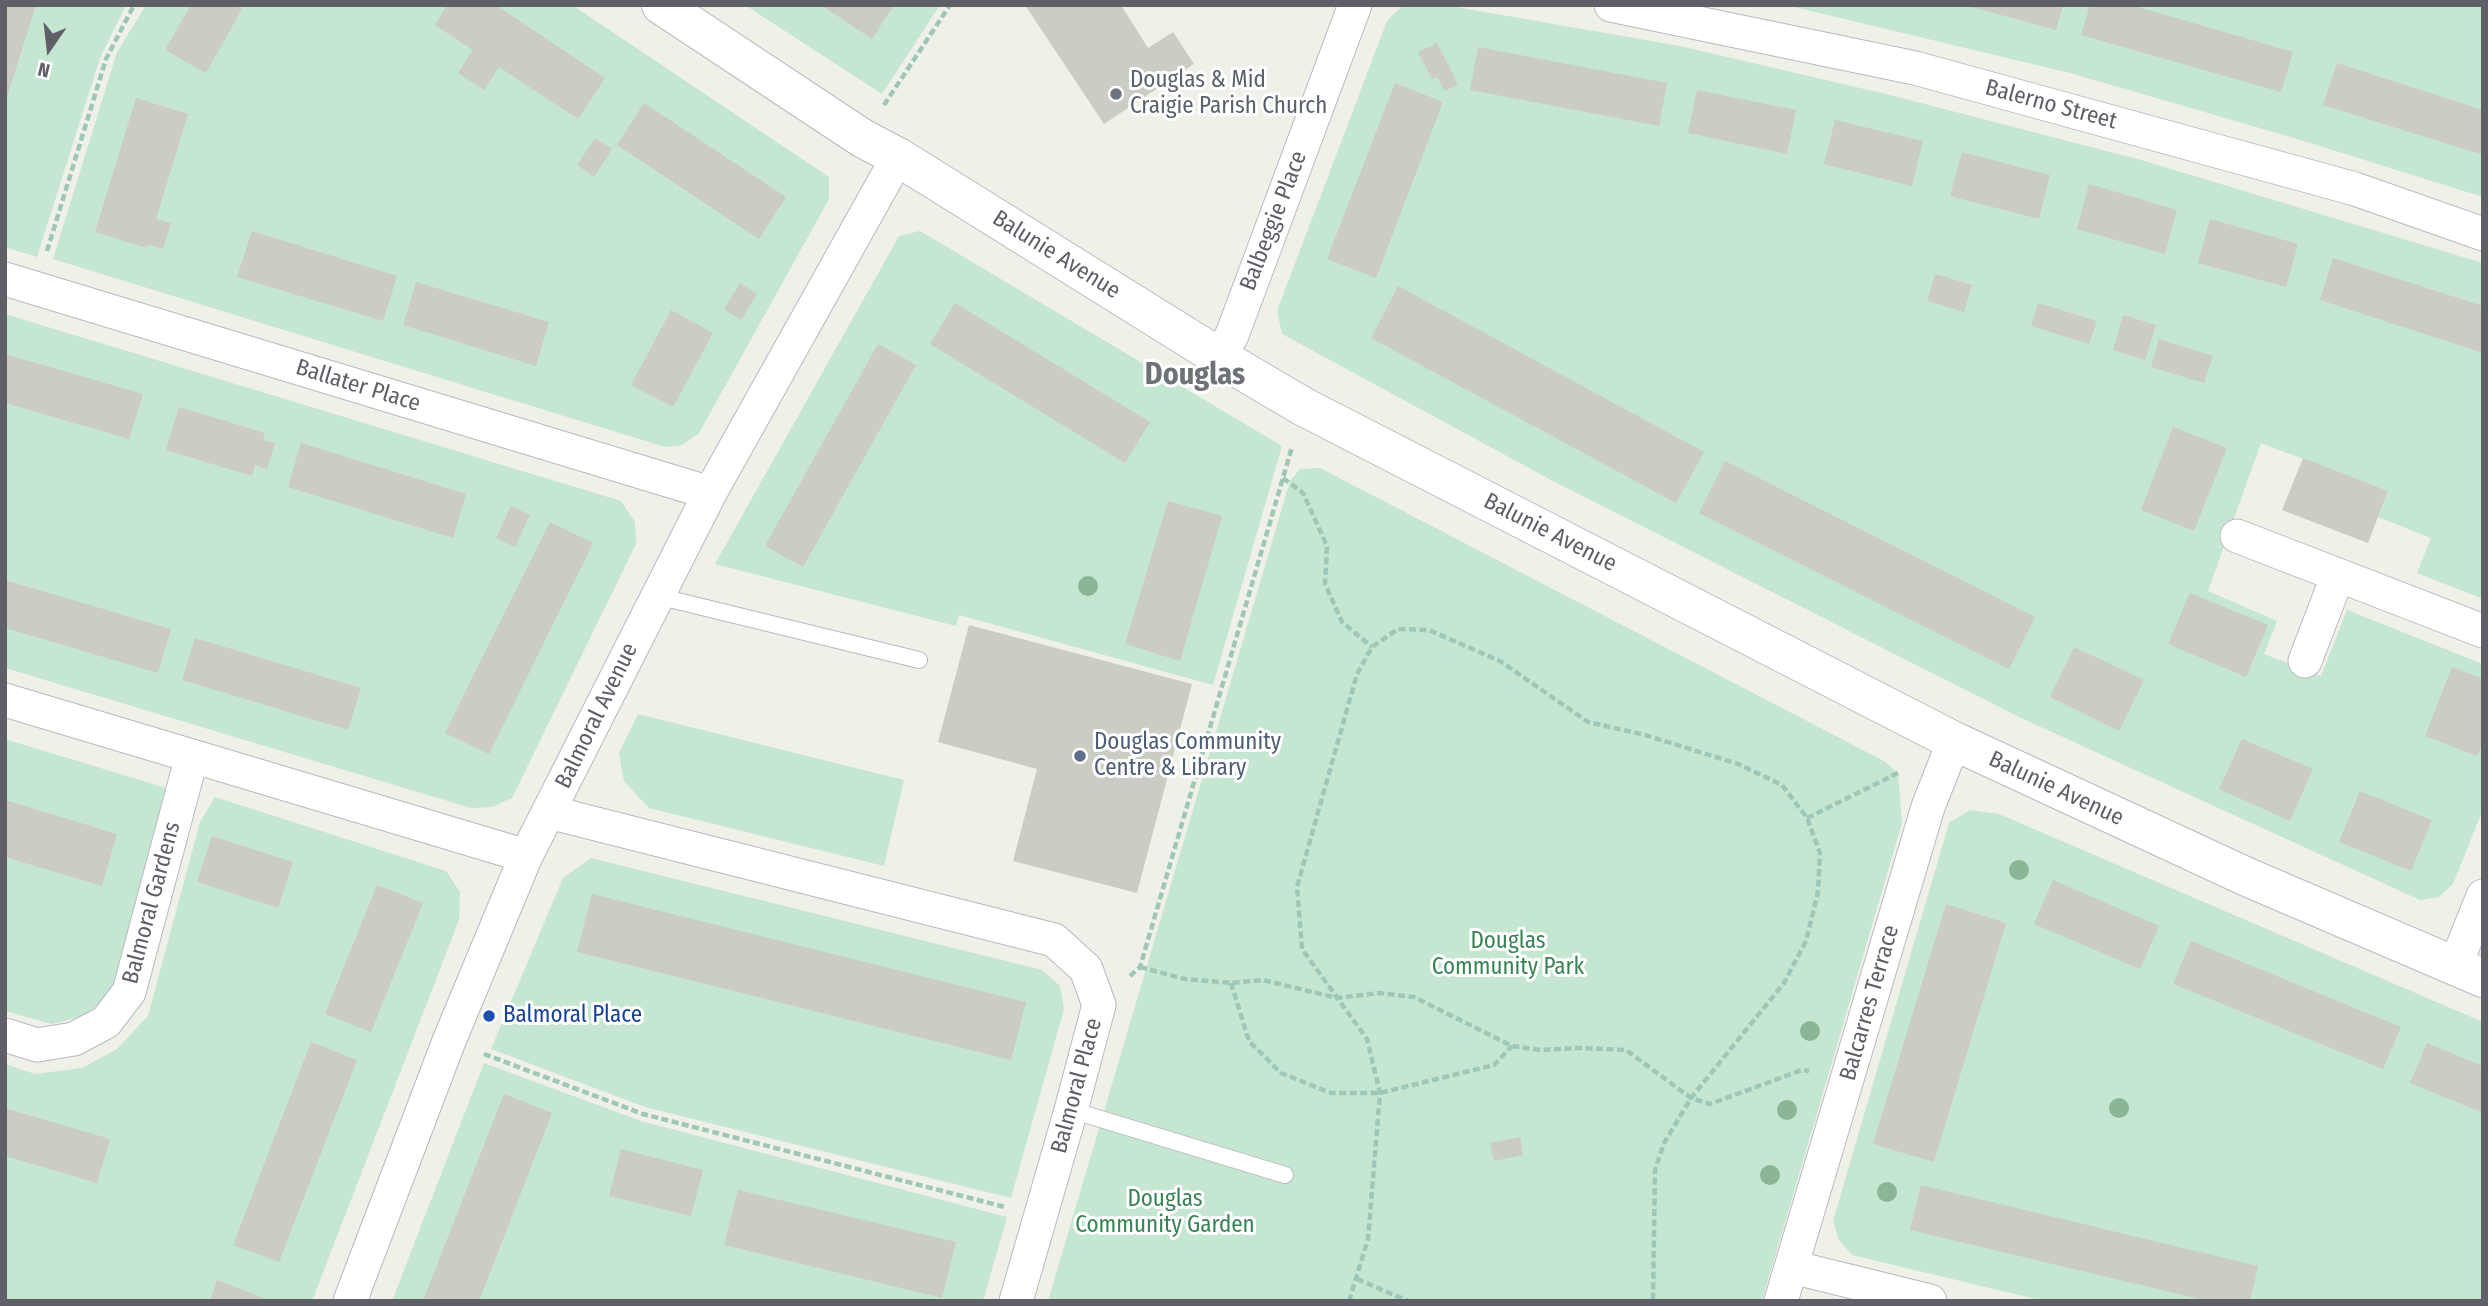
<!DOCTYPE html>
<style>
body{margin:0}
#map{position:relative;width:2488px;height:1306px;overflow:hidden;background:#eff0e7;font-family:"Fira Sans Condensed",sans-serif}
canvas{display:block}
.frame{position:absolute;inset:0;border:7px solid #5e5f67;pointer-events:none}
.north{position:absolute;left:14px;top:14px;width:70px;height:70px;-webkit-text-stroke:5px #fff;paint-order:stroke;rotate:194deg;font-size:19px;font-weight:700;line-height:28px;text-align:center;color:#5e5f67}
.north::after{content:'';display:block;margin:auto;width:24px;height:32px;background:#5e5f67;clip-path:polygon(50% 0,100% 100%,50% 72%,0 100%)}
</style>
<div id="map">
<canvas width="2488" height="1306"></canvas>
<div class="frame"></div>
<div class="north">N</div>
</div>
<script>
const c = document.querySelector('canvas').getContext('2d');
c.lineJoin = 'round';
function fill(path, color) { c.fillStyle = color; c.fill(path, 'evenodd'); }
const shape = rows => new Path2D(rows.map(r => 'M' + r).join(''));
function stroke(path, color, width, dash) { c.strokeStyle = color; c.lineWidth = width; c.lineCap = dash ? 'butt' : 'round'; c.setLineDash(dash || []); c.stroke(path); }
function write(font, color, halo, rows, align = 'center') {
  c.font = font + ' "Fira Sans Condensed",sans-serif'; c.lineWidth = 6; c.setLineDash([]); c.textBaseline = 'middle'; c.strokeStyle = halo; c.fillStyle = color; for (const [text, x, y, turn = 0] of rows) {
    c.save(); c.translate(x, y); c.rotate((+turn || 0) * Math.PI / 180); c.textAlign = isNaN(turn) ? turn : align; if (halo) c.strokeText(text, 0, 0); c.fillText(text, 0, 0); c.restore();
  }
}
fill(shape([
 [5,5,126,5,100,58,37,257,5,247],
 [146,5,572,5,829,177,829,199,699,433,682,445,665,447,53,259,117,52],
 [745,5,940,5,882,94],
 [1403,5,1445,5,1680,46,1890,95,2141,160,2483,263,2483,599,2417,573,2431,538,2378,517,2388,491,2261,443,2208,591,2277,621,2264,654,2321,676,2347,610,2483,664,2483,809,2453,884,2439,897,2420,900,2019,717,1553,481,1282,334,1277,311,1387,21],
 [1786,5,2483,5,2483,197,2294,138,2070,73],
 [920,231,1282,446,1213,685,959,615,956,626,715,564,899,236],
 [5,314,621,501,635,522,636,544,512,798,492,807,471,808,5,668],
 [1320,468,1884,761,1898,773,1902,823,1762,1301,1048,1301,1290,481,1300,469],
 [638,714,904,780,884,866,649,808,624,781,619,753],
 [5,739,166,788,139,898,112,991,87,1015,52,1024,5,1011],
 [215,797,446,871,460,892,459,920,312,1301,5,1301,5,1064,35,1074,82,1068,117,1049,148,1016,200,822],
 [1970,810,1999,814,2483,1022,2483,1301,2044,1301,1852,1255,1839,1240,1833,1221,1949,823],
 [591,858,1042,970,1060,986,1064,1009,1011,1198,645,1107,491,1049,563,878],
 [484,1063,641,1121,1007,1217,983,1301,392,1301]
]), '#c5e6d0');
fill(shape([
 [5,5,36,5,6,100,5,100],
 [191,5,235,5,242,9,206,73,165,50],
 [447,5,496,5,605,78,578,119,499,67,484,90,458,73,473,50,435,25],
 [821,5,894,5,872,39],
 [1025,5,1121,5,1148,48,1173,32,1194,64,1104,124],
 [1964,5,2063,5,2056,30],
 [2090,5,2131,5,2293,52,2281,92,2081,35],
 [1437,43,1458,84,1445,91,1437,77,1432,79,1418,52],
 [1478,47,1667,83,1659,126,1470,90],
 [2337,63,2483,110,2483,155,2323,105],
 [1395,83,1443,102,1376,278,1327,259],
 [1697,90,1796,110,1787,154,1688,133],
 [136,98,188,114,156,219,171,223,163,249,148,244,147,248,95,232],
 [644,103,786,197,759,239,617,145],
 [1835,120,1923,141,1912,186,1824,164],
 [595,138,612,149,594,177,577,165],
 [1962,152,2050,175,2039,219,1950,196],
 [2089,184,2177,210,2165,254,2077,229],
 [2210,219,2298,244,2286,287,2198,263],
 [252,231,397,276,383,321,237,277],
 [2333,258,2483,306,2483,353,2320,300],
 [1935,274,1972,285,1964,312,1927,301],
 [416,282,549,322,536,366,403,325],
 [740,283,757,294,741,320,724,309],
 [1398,286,1704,452,1676,503,1371,338],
 [955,303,1150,422,1125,463,930,344],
 [2038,303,2097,321,2089,344,2031,326],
 [671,310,713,333,673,407,631,385],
 [2123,315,2156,325,2145,360,2113,350],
 [2159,339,2213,356,2204,383,2151,367],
 [878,344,916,365,803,567,765,546],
 [5,354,143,394,129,439,5,403],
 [179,407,265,433,263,440,275,443,267,469,255,465,252,476,166,450],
 [2173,427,2227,448,2194,531,2141,510],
 [301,443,466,494,453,538,288,487],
 [2303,458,2388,491,2368,543,2282,510],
 [1725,461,2035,617,2009,669,1699,513],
 [1168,501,1222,516,1180,661,1125,644],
 [511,506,530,515,515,547,496,538],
 [550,522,593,543,489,754,445,733],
 [5,580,171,629,158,673,5,628],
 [2190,593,2268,625,2246,677,2168,644],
 [969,625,1192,684,1137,893,1013,861,1037,769,938,742],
 [195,638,361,688,348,730,182,680],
 [2074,647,2144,680,2119,731,2050,697],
 [2452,667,2483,679,2483,743,2477,756,2425,736],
 [2242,739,2313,769,2290,821,2219,789],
 [2360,791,2432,820,2411,871,2339,842],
 [5,800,117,834,102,886,5,857],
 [212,836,293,862,278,908,197,882],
 [2053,880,2159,926,2140,969,2034,924],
 [377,885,423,903,371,1032,325,1014],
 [592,894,1026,1002,1011,1060,577,952],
 [1946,904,2006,923,1934,1162,1873,1144],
 [2191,941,2401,1027,2383,1069,2173,984],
 [311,1042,357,1060,279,1262,233,1245],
 [2427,1043,2483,1066,2483,1113,2410,1083],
 [504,1094,552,1113,479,1301,430,1301,424,1298],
 [5,1108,110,1139,97,1183,5,1156],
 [1520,1137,1523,1155,1494,1161,1490,1143],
 [621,1149,703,1170,691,1216,609,1196],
 [1921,1185,2258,1266,2250,1301,2208,1301,1910,1230],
 [738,1190,956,1242,942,1298,724,1245],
 [217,1280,266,1299,265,1301,210,1301]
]), '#cbccc3');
const service = shape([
 [657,596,919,660],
 [1071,1110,1285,1175]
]);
const minor = shape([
 [1611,5,1915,68,2355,189,2483,234],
 [5,279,710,493],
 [1219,357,1232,335,1355,5],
 [2237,536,2483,631],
 [2305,661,2338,575],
 [5,700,526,856],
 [549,812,1054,940,1086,969,1099,1005,1071,1110,1016,1301],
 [2455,966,2483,896],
 [5,1035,37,1045,74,1039,106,1022,129,992,192,756],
 [1792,1267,1930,1301],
 [350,1301,449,1041,526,856,710,493,898,157],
 [1781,1301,1928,807,1954,741]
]);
const tertiary = shape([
 [661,5,862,138,898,157,1219,357,1304,407,1954,741,2247,877,2483,978]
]);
stroke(service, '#b9b9c0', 18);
stroke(minor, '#b9b9c0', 35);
stroke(tertiary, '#b9b9c0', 40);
stroke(shape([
 [884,105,950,5],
 [47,251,106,59,134,5],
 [1283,478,1303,493,1327,546,1325,584,1342,622,1372,647],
 [1807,818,1900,772],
 [1140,967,1185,979,1231,983,1263,980,1337,998,1379,993,1414,997,1512,1046,1540,1050,1582,1048,1626,1050,1691,1098,1710,1104,1802,1070,1809,1071],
 [1130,976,1140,967,1292,447],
 [1231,983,1249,1041,1281,1073,1331,1093,1380,1093,1494,1065,1512,1046],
 [484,1054,643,1114,1005,1207],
 [1357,1279,1408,1301],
 [1349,1301,1368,1239,1380,1093,1367,1039,1302,949,1297,887,1357,674,1372,647,1398,629,1429,630,1500,661,1588,722,1645,735,1738,764,1782,785,1807,818,1820,853,1818,892,1806,941,1784,983,1691,1098,1664,1143,1655,1170,1653,1301]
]), '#9ec7b8', 4.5, [7, 3.5]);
stroke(service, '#fff', 16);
stroke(minor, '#fff', 33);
stroke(tertiary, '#fff', 38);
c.fillStyle = '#8ab597';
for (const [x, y] of [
 [1088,586],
 [2019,870],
 [1810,1031],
 [2119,1108],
 [1787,1110],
 [1770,1175],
 [1887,1192]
]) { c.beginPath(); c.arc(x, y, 10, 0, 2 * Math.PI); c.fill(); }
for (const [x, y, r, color] of [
 [1116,94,7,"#6b7280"],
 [1080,756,7,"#5c6f8a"],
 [489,1016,7,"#1a4fb4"]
]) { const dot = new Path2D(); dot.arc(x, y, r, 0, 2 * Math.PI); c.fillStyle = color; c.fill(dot); stroke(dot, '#fff', 2.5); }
write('23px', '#5b616d', '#fff', [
 ["Douglas & Mid",1130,81],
 ["Craigie Parish Church",1130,107]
], 'left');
write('23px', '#5e5f67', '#fff', [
 ["Balerno Street",2051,105,15],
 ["Balbeggie Place",1274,221,-69],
 ["Balunie Avenue",1056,255,32],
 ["Ballater Place",358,386,17],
 ["Balunie Avenue",1550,533,27],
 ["Balmoral Avenue",597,716,-64],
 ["Balunie Avenue",2056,789,25],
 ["Balmoral Gardens",152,903,-75],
 ["Balcarres Terrace",1870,1003,-74],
 ["Balmoral Place",1077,1086,-75]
]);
write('23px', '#4e5e75', '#fff', [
 ["Douglas Community",1094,743],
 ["Centre & Library",1094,769]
], 'left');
write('23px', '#388455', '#fff', [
 ["Douglas",1508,942],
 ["Community Park",1508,968],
 ["Douglas",1165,1200],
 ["Community Garden",1165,1226]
]);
write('23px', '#164399', '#fff', [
 ["Balmoral Place",503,1016]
], 'left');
write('bold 30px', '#6f7179', '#fff', [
 ["Douglas",1195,376]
]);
</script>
